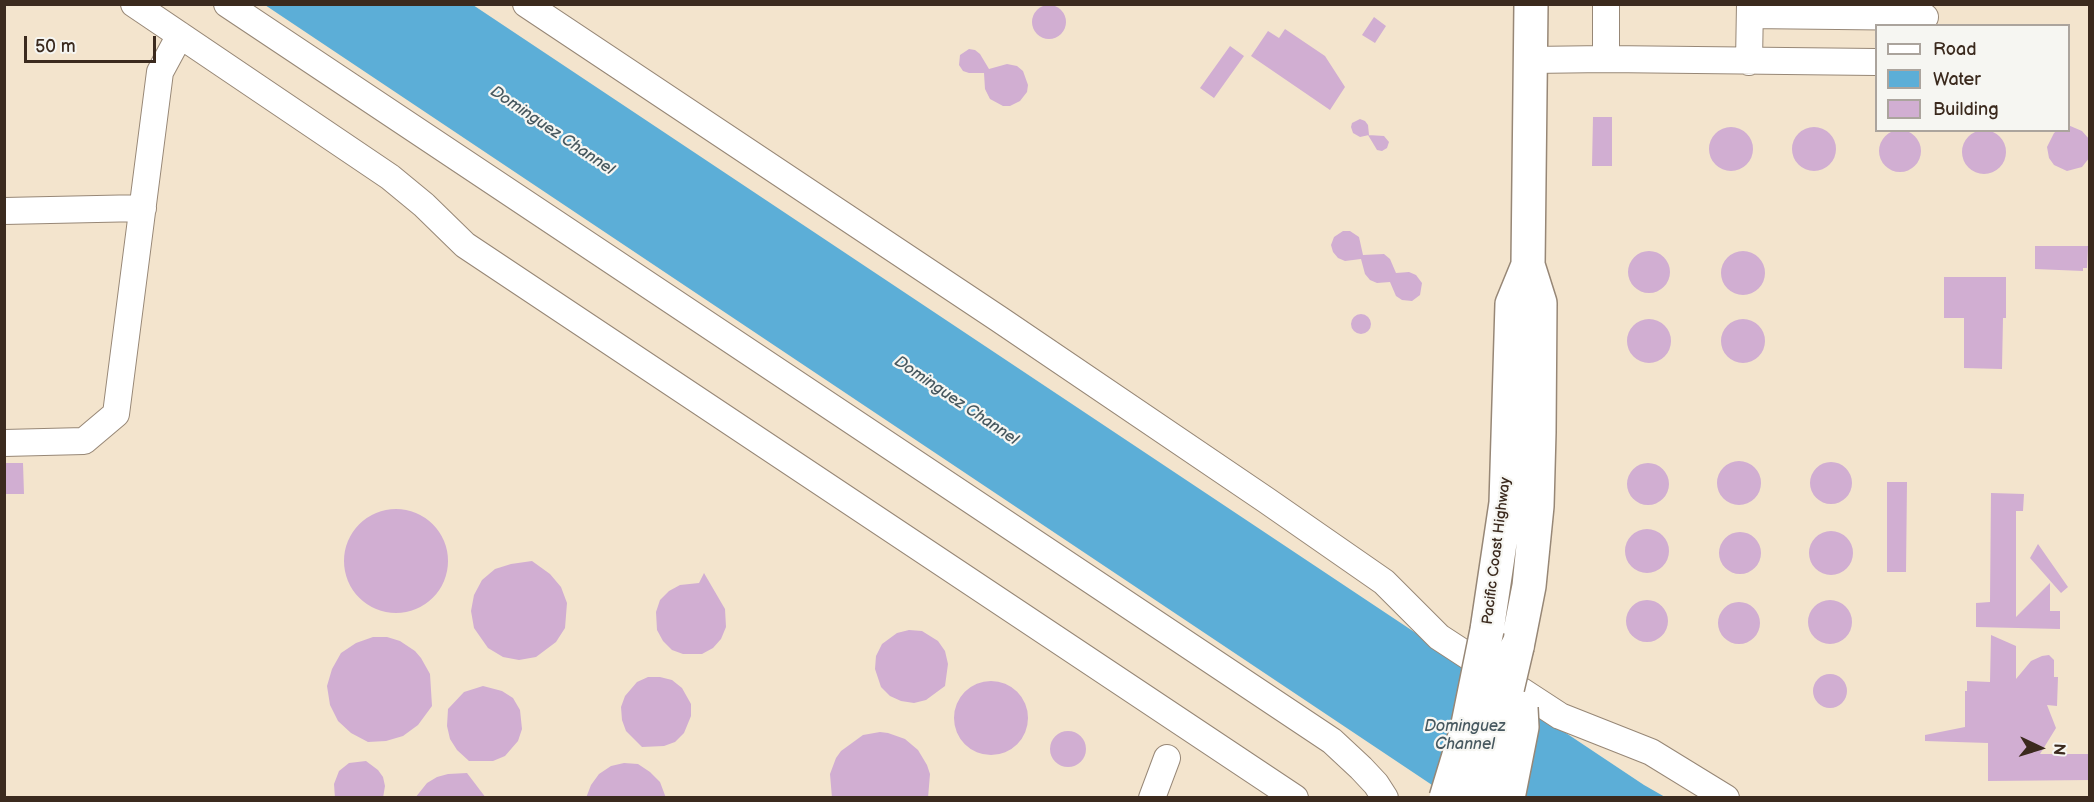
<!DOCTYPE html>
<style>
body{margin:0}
#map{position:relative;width:2094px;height:802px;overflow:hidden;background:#f3e4cd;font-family:"Balsamiq Sans",sans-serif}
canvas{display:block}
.frame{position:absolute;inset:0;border:6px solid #3b2a1e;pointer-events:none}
.legend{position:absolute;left:1875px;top:24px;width:195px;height:108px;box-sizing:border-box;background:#f6f6f2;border:2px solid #aba49d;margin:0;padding:8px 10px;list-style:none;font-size:18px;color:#3b2a1e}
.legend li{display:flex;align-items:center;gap:12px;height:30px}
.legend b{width:30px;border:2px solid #aba49d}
.north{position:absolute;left:2010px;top:718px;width:60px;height:60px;-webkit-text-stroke:4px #f6f6f2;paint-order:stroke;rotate:94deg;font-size:16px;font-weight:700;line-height:24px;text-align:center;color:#3b2a1e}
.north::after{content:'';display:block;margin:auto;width:21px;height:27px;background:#3b2a1e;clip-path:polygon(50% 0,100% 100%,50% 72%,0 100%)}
.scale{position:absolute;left:24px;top:36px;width:132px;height:27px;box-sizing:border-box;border:3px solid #3b2a1e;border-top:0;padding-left:8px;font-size:18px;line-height:21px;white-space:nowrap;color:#3b2a1e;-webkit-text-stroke:4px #f6f6f2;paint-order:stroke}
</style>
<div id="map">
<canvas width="2094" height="802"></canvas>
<div class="frame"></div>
<ul class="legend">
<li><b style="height:8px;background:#fff"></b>Road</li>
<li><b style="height:16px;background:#5caed7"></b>Water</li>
<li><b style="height:16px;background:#d1aed2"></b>Building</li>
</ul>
<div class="north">N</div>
<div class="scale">50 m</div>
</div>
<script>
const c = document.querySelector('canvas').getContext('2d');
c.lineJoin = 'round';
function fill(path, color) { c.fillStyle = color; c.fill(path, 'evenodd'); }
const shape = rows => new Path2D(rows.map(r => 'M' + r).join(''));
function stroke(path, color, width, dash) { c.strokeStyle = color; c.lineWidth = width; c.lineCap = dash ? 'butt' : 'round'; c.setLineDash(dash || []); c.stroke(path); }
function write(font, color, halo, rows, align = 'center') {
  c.font = font + ' "Balsamiq Sans",sans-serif'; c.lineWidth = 4.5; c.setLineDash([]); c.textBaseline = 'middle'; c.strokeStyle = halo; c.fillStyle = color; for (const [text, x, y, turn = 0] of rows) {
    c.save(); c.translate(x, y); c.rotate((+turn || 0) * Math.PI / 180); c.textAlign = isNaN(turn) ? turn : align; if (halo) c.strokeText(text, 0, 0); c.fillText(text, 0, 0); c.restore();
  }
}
fill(shape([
 [265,5,473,5,1644,785,1665,797,1450,797]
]), '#5caed7');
fill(shape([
 '1032 22a17 17 0 1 1 34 0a17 17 0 1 1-34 0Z',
 [1374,17,1386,26,1375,43,1362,35],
 [1285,29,1325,56,1345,87,1330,110,1251,56,1268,31,1279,38],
 [1230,46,1244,56,1214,98,1200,88],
 [969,49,975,50,980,54,989,69,1007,64,1017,66,1023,71,1028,85,1027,92,1020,101,1010,106,1003,106,990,99,985,89,984,73,969,73,963,71,959,65,960,55],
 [1593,117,1612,117,1612,166,1592,166],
 [1360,119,1365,121,1368,125,1369,135,1360,137,1353,133,1351,127,1352,123],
 [2068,125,2082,131,2090,140,2090,157,2082,167,2067,171,2054,165,2049,158,2047,147,2054,133,2058,130,2068,130],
 '1792 149a22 22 0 1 1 44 0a22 22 0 1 1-44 0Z',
 '1709 149a22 22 0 1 1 44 0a22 22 0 1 1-44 0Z',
 '1879 151a21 21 0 1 1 42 0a21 21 0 1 1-42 0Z',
 '1962 152a22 22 0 1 1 44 0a22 22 0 1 1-44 0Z',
 [1368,135,1384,136,1389,142,1387,148,1382,151,1377,150],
 [1343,231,1350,231,1359,237,1363,255,1384,254,1390,259,1396,273,1409,272,1416,275,1422,283,1420,295,1412,301,1402,300,1396,296,1390,282,1377,283,1370,280,1365,274,1361,259,1345,261,1338,258,1333,252,1331,245,1334,237],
 [2035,246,2088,246,2087,268,2083,268,2083,271,2035,269],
 '1628 272a21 21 0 1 1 42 0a21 21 0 1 1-42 0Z',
 '1721 273a22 22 0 1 1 44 0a22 22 0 1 1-44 0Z',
 [1944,277,2006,277,2006,318,2003,318,2002,369,1964,368,1964,318,1944,318],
 '1351 324a10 10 0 1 1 20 0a10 10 0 1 1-20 0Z',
 '1627 341a22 22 0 1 1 44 0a22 22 0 1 1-44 0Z',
 '1721 341a22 22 0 1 1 44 0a22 22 0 1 1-44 0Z',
 '1717 483a22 22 0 1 1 44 0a22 22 0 1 1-44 0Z',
 '1810 483a21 21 0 1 1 42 0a21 21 0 1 1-42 0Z',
 '1627 484a21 21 0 1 1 42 0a21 21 0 1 1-42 0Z',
 [5,463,23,463,24,494,5,494],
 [1887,482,1907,482,1906,572,1887,572],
 [1991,493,2024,494,2023,511,2016,511,2016,617,2050,583,2050,611,2060,611,2060,629,1976,627,1976,603,1990,602],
 '344 561a52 52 0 1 1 104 0a52 52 0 1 1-104 0Z',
 '1625 551a22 22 0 1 1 44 0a22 22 0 1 1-44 0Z',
 '1809 553a22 22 0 1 1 44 0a22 22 0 1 1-44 0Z',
 '1719 553a21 21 0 1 1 42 0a21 21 0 1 1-42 0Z',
 [2038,544,2068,587,2061,593,2030,558],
 [532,561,550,574,561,587,567,603,565,628,556,642,536,657,519,660,503,657,488,648,474,628,471,611,474,595,482,580,495,569,511,564],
 [704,573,725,609,726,627,721,639,713,648,702,654,683,654,672,650,663,641,657,630,656,612,660,600,669,591,680,585,699,583],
 '1626 621a21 21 0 1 1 42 0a21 21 0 1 1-42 0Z',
 '1808 622a22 22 0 1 1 44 0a22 22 0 1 1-44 0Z',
 '1718 623a21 21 0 1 1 42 0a21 21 0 1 1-42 0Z',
 [909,630,922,631,938,641,945,651,948,664,945,686,926,700,914,703,901,701,890,696,881,687,875,669,876,656,882,644,897,633],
 [1991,635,2016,646,2016,679,2031,661,2042,656,2049,655,2054,660,2054,677,2058,677,2057,706,2047,705,2056,728,2040,754,2090,754,2090,780,1988,781,1988,743,1925,741,1925,735,1965,727,1965,691,1967,691,1967,681,1990,682],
 [373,637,387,637,400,641,415,651,421,658,430,674,432,706,418,725,403,736,386,741,368,742,351,733,338,721,330,705,327,686,332,669,341,653,356,643],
 '1813 691a17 17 0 1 1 34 0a17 17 0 1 1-34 0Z',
 [648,677,660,677,672,680,682,688,691,704,691,716,684,733,675,742,664,746,642,747,626,731,622,720,621,707,625,696,637,682],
 '954 718a37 37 0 1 1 74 0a37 37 0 1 1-74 0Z',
 [483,686,502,691,513,698,520,710,522,729,518,741,505,756,493,761,469,761,457,750,450,739,447,726,448,709,464,692],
 '1050 749a18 18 0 1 1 36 0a18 18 0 1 1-36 0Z',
 [880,732,888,733,905,739,918,750,927,765,930,774,928,798,832,798,830,774,836,758,841,751,863,735],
 [366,761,378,770,383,777,385,786,383,798,335,798,334,784,339,771,349,763],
 [624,763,638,764,650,772,660,782,666,798,586,798,591,785,599,774,611,766],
 [467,773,486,798,415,798,427,783,437,777,448,774]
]), '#d1aed2');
const minor = shape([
 [134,4,390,177,424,205,465,245,1295,798],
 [227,4,1332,741,1361,768,1376,784,1385,798],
 [526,4,999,319,1266,500,1384,582,1439,637,1560,716,1651,752,1726,798],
 [1750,15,1925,17],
 [1606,59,1876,62],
 [1531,60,1606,59,1606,4],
 [1749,62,1750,4],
 [4,211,143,208],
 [4,443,84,441,116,414,160,72,180,35],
 [1152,798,1167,758]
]);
const highway = shape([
 [1487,630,1506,503,1512,304,1528,265],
 [1517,647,1529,586,1537,506,1539,432,1540,303,1528,265,1531,4]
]);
stroke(minor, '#978776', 28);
stroke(highway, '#978776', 36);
stroke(minor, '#fff', 26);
stroke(highway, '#fff', 33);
const highwayBridge = shape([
 [1446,798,1467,729,1487,630],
 [1478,798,1493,750,1517,647],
 [1508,798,1522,727,1521,708]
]);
stroke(highwayBridge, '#978776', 36, []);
stroke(highwayBridge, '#fff', 33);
write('15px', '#3b2a1e', '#f6f6f2', [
 ["Pacific Coast Highway",1497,551,-83]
]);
write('italic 16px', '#47585f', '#f6f6f2', [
 ["Dominguez Channel",552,131,34],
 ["Dominguez Channel",956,401,34],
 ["Dominguez",1465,727],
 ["Channel",1465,745]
]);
</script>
